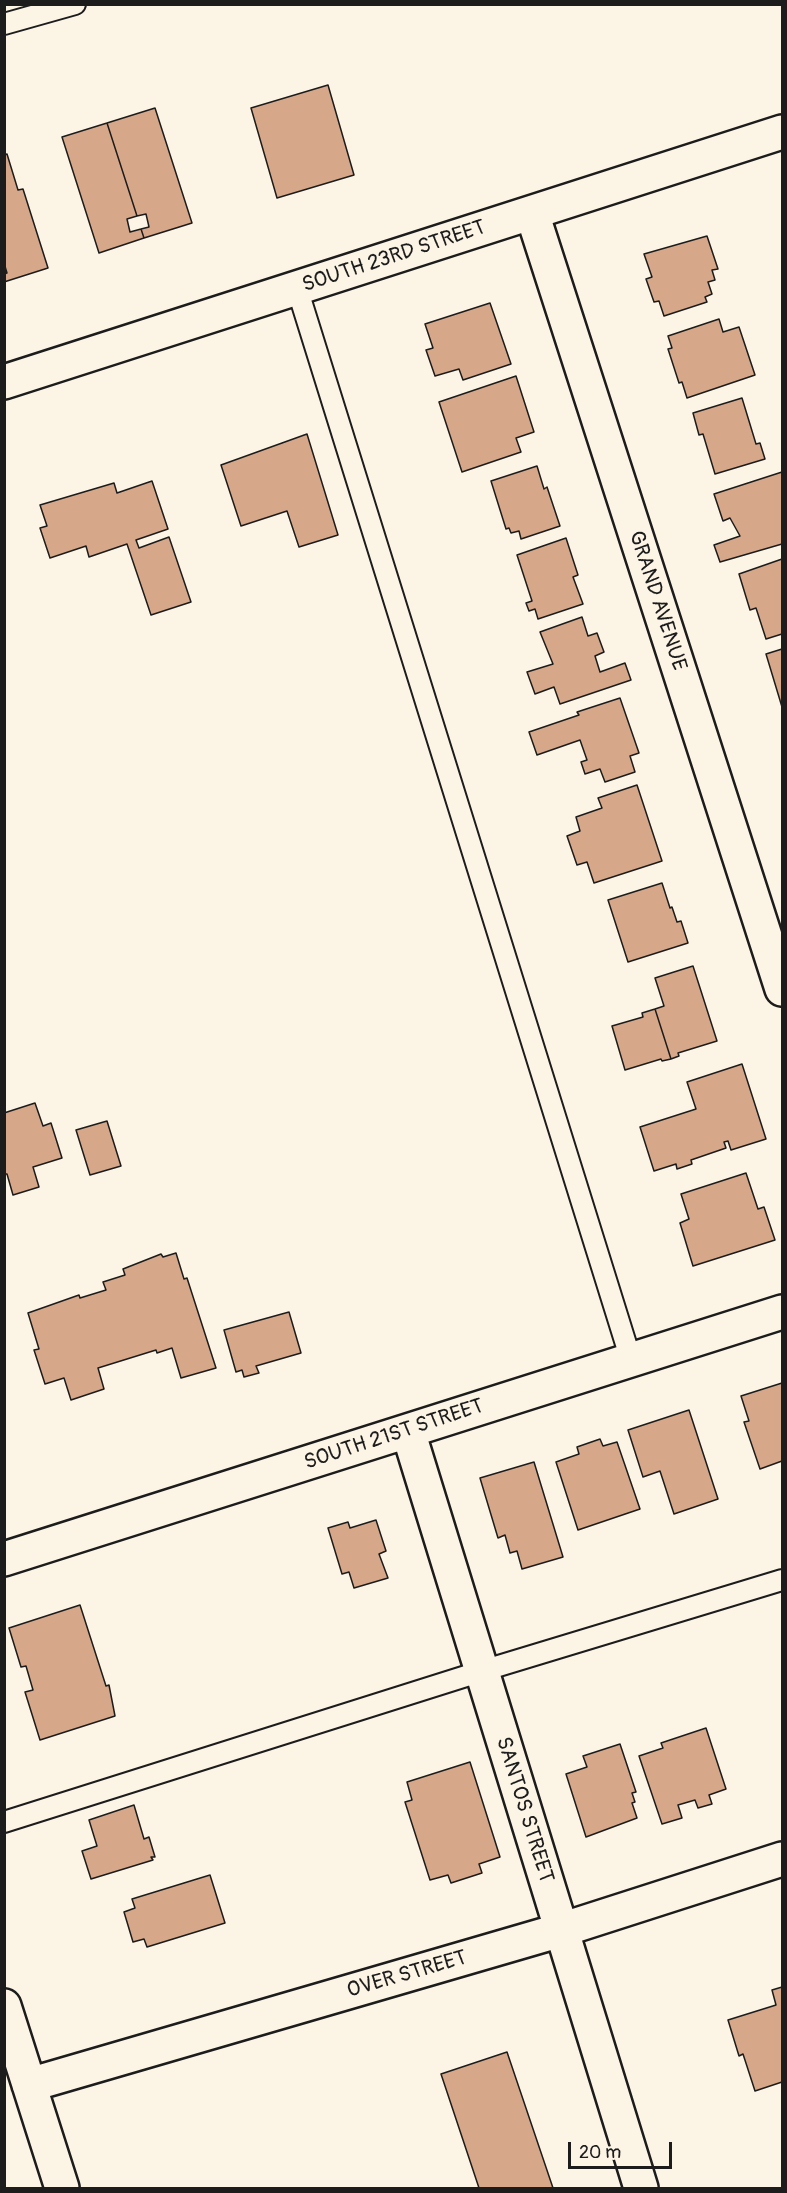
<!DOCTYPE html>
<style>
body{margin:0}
#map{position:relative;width:787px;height:2193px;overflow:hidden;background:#fcf5e5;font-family:Pangolin,sans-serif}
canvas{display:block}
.frame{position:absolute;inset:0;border:6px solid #1c1c1c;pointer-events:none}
.scale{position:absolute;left:568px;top:2142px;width:104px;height:27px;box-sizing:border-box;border:3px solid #1c1c1c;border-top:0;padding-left:8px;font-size:18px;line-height:21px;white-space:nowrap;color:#1c1c1c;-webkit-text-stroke:4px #fcf5e5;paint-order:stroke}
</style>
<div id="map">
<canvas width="787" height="2193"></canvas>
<div class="frame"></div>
<div class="scale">20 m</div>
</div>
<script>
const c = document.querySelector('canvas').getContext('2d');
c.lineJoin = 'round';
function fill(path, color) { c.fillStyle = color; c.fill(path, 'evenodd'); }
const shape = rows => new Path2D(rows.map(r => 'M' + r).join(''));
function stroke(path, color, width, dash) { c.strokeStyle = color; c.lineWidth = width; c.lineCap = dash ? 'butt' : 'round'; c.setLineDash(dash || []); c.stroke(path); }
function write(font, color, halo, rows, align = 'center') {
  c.font = font + ' Pangolin,sans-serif'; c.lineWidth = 5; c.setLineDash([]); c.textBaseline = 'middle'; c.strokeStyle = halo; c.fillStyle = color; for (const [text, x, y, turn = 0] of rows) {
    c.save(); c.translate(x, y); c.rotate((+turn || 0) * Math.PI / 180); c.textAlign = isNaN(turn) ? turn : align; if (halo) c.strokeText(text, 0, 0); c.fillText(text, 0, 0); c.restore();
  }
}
const building = shape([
 [328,85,354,175,277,198,251,108,328,85],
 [155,108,192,223,144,238,141,229,149,227,146,214,137,216,107,123,155,108],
 [107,123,137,216,127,219,130,232,141,229,144,238,99,253,62,137,107,123],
 [7,154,18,190,23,189,48,268,4,282,4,274,7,273,4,263,4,155,7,154],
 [707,236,718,269,712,270,715,280,708,282,712,294,705,297,707,302,664,316,659,301,654,302,646,279,652,277,644,254,707,236],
 [490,303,511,364,463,380,459,369,435,376,426,350,433,348,425,324,490,303],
 [719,319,723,332,739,327,755,375,687,398,682,382,679,383,668,349,672,348,668,336,719,319],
 [516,376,534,432,516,438,521,452,462,472,439,402,516,376],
 [742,398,756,444,760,443,765,459,715,474,703,434,699,435,693,413,742,398],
 [307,434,338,535,299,547,287,511,241,526,221,465,307,434],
 [537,466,544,489,547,487,560,526,521,539,519,531,511,533,509,528,506,529,491,481,537,466],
 [782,472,782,544,720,562,714,545,740,536,730,518,723,521,714,494,782,472],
 [152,481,168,529,136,540,139,548,169,537,191,602,151,615,127,544,89,557,86,546,50,558,40,528,47,526,40,505,114,483,117,493,152,481],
 [566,538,578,575,573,577,583,604,538,619,535,609,529,611,526,603,532,601,517,555,566,538],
 [782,559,782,634,766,639,756,608,750,610,739,574,782,559],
 [582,617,588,636,597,633,604,652,595,656,600,672,625,663,631,680,560,704,554,687,535,694,527,672,553,664,540,632,582,617],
 [782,649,782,707,766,654,782,649],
 [620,698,639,753,630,756,635,772,605,782,600,769,585,774,581,762,587,760,580,740,537,755,529,732,579,715,577,712,620,698],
 [637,785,662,861,594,883,587,862,577,865,567,836,580,831,576,817,602,808,598,798,637,785],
 [662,883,670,908,672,907,677,922,681,921,688,943,628,962,608,900,662,883],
 [693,966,717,1041,678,1053,679,1056,671,1059,655,1009,664,1006,655,978,693,966],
 [655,1009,671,1059,662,1061,661,1059,625,1070,612,1026,643,1017,642,1013,655,1009],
 [742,1064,766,1139,731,1150,728,1141,724,1142,726,1148,691,1160,692,1164,677,1169,676,1164,654,1171,640,1127,696,1109,687,1082,742,1064],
 [35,1103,43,1126,51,1123,62,1158,33,1167,39,1187,13,1195,7,1174,4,1174,4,1113,35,1103],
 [107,1121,121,1166,90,1175,76,1130,107,1121],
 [746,1173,758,1209,764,1207,775,1240,693,1266,680,1223,689,1219,681,1194,746,1173],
 [176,1253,184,1279,187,1278,216,1368,181,1378,172,1348,157,1353,156,1350,98,1368,104,1389,71,1400,64,1378,45,1384,34,1350,39,1349,28,1313,79,1295,80,1298,106,1290,103,1282,125,1275,123,1269,161,1254,163,1257,176,1253],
 [289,1312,301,1353,256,1366,259,1373,244,1377,242,1370,236,1372,224,1330,289,1312],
 [782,1383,782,1461,760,1469,744,1422,749,1421,741,1396,782,1383],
 [689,1410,718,1499,674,1514,660,1471,643,1477,628,1430,689,1410],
 [600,1439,603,1446,617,1442,640,1509,578,1530,556,1462,579,1454,577,1447,600,1439],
 [534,1462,563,1557,522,1569,517,1551,510,1553,505,1535,498,1538,480,1478,534,1462],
 [376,1520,386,1551,379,1554,388,1578,354,1588,349,1572,342,1574,328,1528,348,1522,350,1528,376,1520],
 [80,1605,106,1686,109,1685,115,1716,40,1740,25,1692,33,1690,26,1666,21,1667,9,1628,80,1605],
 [706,1728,726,1789,709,1795,712,1804,698,1808,695,1800,678,1805,682,1818,662,1824,639,1756,663,1748,661,1743,706,1728],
 [620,1744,636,1792,632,1793,635,1802,632,1803,637,1818,586,1837,566,1774,587,1767,583,1756,620,1744],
 [470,1762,500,1857,479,1864,482,1873,451,1883,448,1875,430,1880,405,1802,412,1800,407,1782,470,1762],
 [134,1805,144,1839,149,1837,155,1857,151,1857,153,1860,91,1879,82,1851,97,1846,89,1820,134,1805],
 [210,1875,225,1923,147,1947,144,1939,133,1942,124,1912,135,1908,132,1899,210,1875],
 [782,1987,782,2082,755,2091,743,2054,739,2056,728,2020,776,2005,772,1990,782,1987],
 [507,2052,553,2188,479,2188,441,2074,507,2052]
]);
fill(building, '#d6a788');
stroke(building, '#1c1c1c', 1.5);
const lane = shape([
 [4,24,75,4],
 [297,288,631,1360],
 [4,1822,482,1671,782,1580]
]);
const street = shape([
 [532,213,782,989],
 [408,1431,641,2188],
 [4,1559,782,1312],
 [4,2006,62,2188],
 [29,2085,561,1930,782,1859]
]);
const secondary = shape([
 [4,382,782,132]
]);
stroke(lane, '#1c1c1c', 24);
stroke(street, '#1c1c1c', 38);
stroke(secondary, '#1c1c1c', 38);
stroke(lane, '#fcf5e5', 20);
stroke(street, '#fcf5e5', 33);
stroke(secondary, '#fcf5e5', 33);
write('21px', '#1c1c1c', '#fcf5e5', [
 ["SOUTH 23RD STREET",394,257,-18],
 ["GRAND AVENUE",657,601,72],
 ["SOUTH 21ST STREET",394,1435,-18],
 ["SANTOS STREET",524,1810,73],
 ["OVER STREET",407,1975,-16]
]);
</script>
